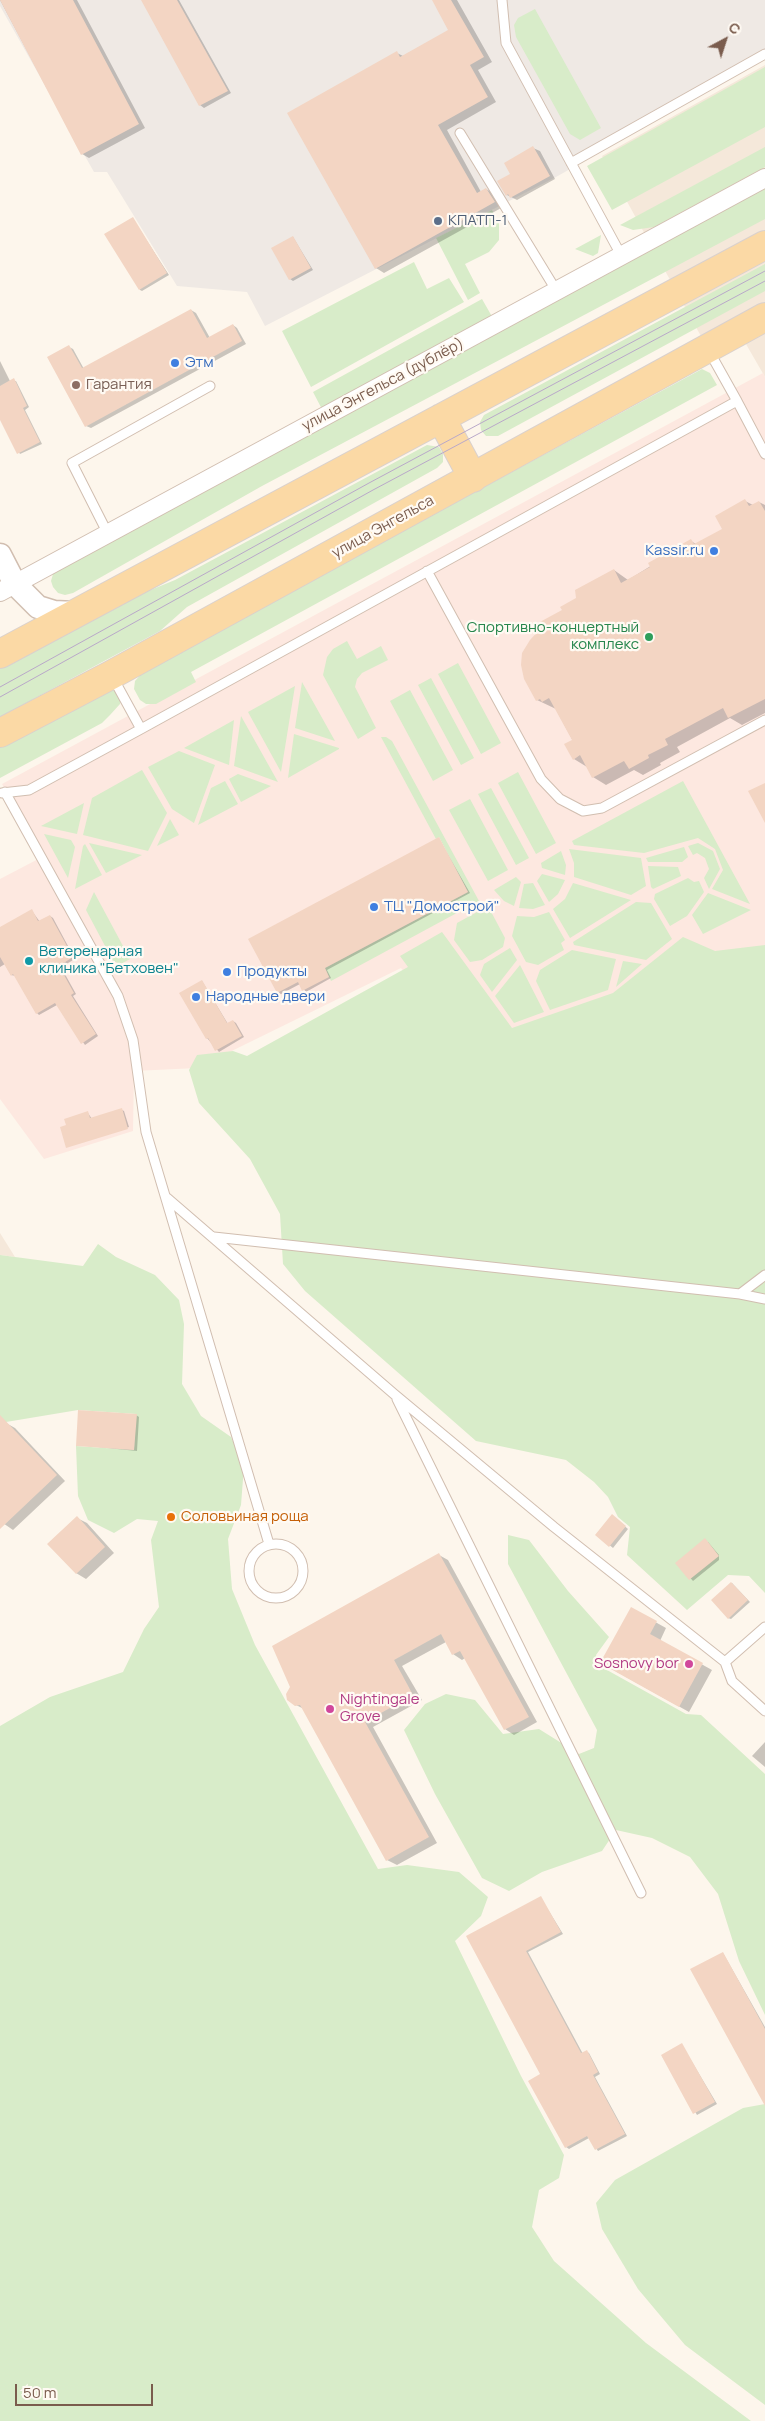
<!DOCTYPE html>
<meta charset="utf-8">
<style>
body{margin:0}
#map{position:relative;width:765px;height:2421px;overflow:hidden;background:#fdf6ec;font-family:Manrope,sans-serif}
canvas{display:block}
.north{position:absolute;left:700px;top:15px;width:50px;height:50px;-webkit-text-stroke:4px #fffaf3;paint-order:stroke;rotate:40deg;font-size:14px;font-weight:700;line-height:20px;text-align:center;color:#7a5c4d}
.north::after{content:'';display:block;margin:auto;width:18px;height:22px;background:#7a5c4d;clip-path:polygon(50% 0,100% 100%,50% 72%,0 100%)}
.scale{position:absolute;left:15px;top:2384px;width:138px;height:22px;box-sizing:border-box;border:2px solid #7a5c4d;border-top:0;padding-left:6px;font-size:15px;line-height:18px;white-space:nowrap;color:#7a5c4d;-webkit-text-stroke:4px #fffaf3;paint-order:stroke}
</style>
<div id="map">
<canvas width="765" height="2421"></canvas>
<div class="north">С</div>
<div class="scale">50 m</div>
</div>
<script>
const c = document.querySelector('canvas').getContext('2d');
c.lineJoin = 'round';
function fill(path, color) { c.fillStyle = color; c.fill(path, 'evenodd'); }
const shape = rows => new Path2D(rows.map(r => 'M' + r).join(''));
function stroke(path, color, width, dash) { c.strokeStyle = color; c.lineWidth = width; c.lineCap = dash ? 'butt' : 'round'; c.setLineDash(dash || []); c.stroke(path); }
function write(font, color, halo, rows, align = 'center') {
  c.font = font + ' Manrope,sans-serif'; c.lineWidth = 4.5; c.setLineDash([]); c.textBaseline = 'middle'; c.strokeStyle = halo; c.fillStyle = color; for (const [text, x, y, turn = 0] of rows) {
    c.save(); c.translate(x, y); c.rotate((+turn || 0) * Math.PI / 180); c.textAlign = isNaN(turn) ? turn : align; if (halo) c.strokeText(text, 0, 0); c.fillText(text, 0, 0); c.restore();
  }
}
fill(shape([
 [765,65,765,377,739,332,708,349,602,156],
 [0,1233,15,1257,0,1255]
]), '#f5e8da');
fill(shape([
 [763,373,765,377,765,949,461,1048,401,968,197,1068,134,1071,133,1131,44,1159,0,1099,0,879,44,856,2,784]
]), '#fde8e0');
fill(shape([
 [0,0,765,0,765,59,556,177,265,326,247,292,177,286,107,172,94,172,0,6]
]), '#efe9e4');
fill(shape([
 [535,9,601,128,580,140,570,134,516,37,514,25,518,18],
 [765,67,765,127,612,210,587,166],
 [765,147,765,167,654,227,633,230,620,225],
 [765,181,765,219,262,486,73,593,65,595,58,593,53,587,51,581,53,574,58,569],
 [492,210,499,223,499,240,489,252,465,264,480,293,468,300,436,238],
 [601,235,598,253,593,256,575,249],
 [414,262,427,289,449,278,464,302,311,387,282,331],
 [765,264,765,291,498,436,486,436,481,430,480,422,484,415],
 [482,299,494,320,324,413,313,392],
 [702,369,710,373,717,385,191,672,196,682,156,704,146,704,140,700,134,689,135,681,143,672],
 [427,445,439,447,443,454,443,462,437,468,187,607,160,631,0,717,0,668,136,596,175,580],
 [347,641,357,659,381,646,388,660,362,673,357,679,355,687,376,728,358,739,323,675,327,657,333,649],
 [458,663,501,743,481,754,438,674],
 [431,678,474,758,461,765,418,685],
 [302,682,335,741,295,728],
 [295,686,281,772,248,712],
 [109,688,115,689,121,698,120,704,110,715,102,723,0,778,0,747],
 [410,690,453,770,433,781,390,701],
 [241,716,278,782,234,766],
 [234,720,229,765,184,748],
 [294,734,339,748,339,749,288,778],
 [381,737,386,737,392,741,479,901,331,981,325,968,468,892,439,837,436,839],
 [179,751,215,765,194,823,172,809,148,767],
 [142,770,167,813,148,851,83,835,92,798],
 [518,772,556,843,536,854,498,783],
 [238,774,271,786,241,802,229,779],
 [225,781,238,804,198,825,211,788],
 [683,781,750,904,712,889,723,870,715,849,698,838,644,853,574,845,572,841],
 [491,788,529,858,516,865,478,794],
 [470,799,508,870,488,881,449,810],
 [84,803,77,834,41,826],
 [170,819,179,835,157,846],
 [44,834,71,840,75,847,68,878],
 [89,843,142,855,106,873],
 [698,843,713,851,720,869,709,889,704,878,709,869,705,858,697,853,693,855,688,846],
 [85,844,102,875,75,889,83,846],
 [684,847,688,857,682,862,648,862,646,858],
 [569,849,641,858,646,886,631,895,574,877,574,863],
 [561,851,566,865,565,875,542,868,541,863],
 [648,866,678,867,681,876,653,889,651,887],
 [542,874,565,880,558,894,549,902,537,881],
 [516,877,521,882,514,906,504,901,494,890],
 [688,878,694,882,699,881,704,892,687,916,670,926,654,899,655,894],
 [533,883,545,905,533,909,519,908,524,884],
 [573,883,631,900,570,938,553,909,565,899],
 [94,892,130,959,121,964,113,961,86,910],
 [708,893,751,910,703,934,692,915],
 [636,902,651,903,672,939,646,960,574,945,573,942],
 [488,906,505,938,503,947,482,960,470,962,454,940,457,923],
 [549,912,565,940,561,943,564,950,538,965,526,962,512,936,517,916,534,917],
 [442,932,512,1028,613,993,683,937,715,951,765,945,765,1593,749,1576,728,1575,687,1610,627,1555,630,1527,618,1517,608,1497,594,1482,566,1460,476,1441,305,1291,283,1264,280,1214,250,1159,199,1103,189,1070,197,1055,233,1051,247,1056,408,967,400,956],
 [510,948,517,960,492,992,480,975,484,964],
 [572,950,616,959,608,990,550,1010,536,981,540,970],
 [623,961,642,964,616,987],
 [520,965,544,1012,514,1023,495,996],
 [98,1244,116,1257,155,1275,179,1300,184,1324,182,1384,201,1416,231,1437,244,1466,241,1505,228,1539,232,1589,255,1645,378,1869,407,1865,459,1872,488,1897,481,1916,455,1941,521,2076,564,2155,559,2178,539,2190,532,2227,554,2261,646,2343,751,2421,0,2421,0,1726,50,1697,123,1672,144,1629,159,1607,151,1540,158,1521,137,1519,114,1533,88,1520,78,1496,76,1446,134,1450,136,1414,78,1410,6,1422,0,1427,0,1255,83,1266],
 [508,1535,529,1540,568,1591,609,1637,596,1655,598,1665,686,1714,701,1715,765,1774,765,2015,739,1961,718,1894,690,1857,652,1838,616,1830,602,1851,542,1872,509,1891,482,1878,435,1794,404,1730,425,1704,446,1694,475,1700,503,1734,539,1729,579,1754,594,1748,597,1730,508,1564],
 [765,2104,765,2405,685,2345,638,2289,602,2229,596,2203,615,2180,743,2108]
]), '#d8ecc9');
fill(shape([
 [0,0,77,0,145,128,89,158,82,154],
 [142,0,179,0,231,93,204,108,200,105],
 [433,0,457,0,492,62,478,70,496,102,447,130,481,192,486,189,495,194,503,207,384,273,376,268,397,53,403,56,450,30],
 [533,148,540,151,555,179,517,200,507,195,512,174],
 [133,219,169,275,142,291,140,290],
 [293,237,313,270,293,281,290,279],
 [191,310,196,313,210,338,233,325,237,328,246,344,91,428,86,426,69,347,73,349,84,369],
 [0,361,10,381,16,381,29,407,25,410,42,444,20,454,0,418],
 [745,501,753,505,759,502,765,505,765,713,742,725,730,718,677,747,680,752,660,763,661,765,643,775,634,770,606,785,593,777,587,767,574,759,573,741,556,709,537,700,564,611,614,570,628,580,691,541,696,544,724,529],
 [439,839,470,893,327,970,331,978,306,992,300,984,281,994,278,993,250,940],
 [32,911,40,922,50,916,53,918,75,959,61,967,76,994,73,996,98,1036,85,1045,57,1005,39,1015,37,1013,16,976,11,975,5,964,0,967,0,928],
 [202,981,228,1024,233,1021,236,1023,244,1037,219,1052,207,1038],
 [122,1110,124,1111,129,1127,67,1146,88,1113,92,1119],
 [136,1415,139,1417,137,1451,77,1445],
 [6,1423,15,1428,65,1481,13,1530,0,1521,0,1429],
 [77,1518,87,1523,114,1553,86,1579,76,1573],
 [615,1518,628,1529,613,1548,597,1535],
 [708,1542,719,1555,719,1560,693,1581,677,1563],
 [439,1555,448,1560,537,1722,514,1735,505,1729,465,1658,462,1660,453,1654,446,1642,402,1666,422,1700,373,1727,437,1843,397,1865,387,1860,304,1709,296,1705],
 [732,1583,750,1602,731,1619,728,1618],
 [632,1609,666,1628,660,1641,712,1670,689,1712,601,1663],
 [765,1742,765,1767,752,1756],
 [541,1898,563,1934,528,1952,583,2054,587,2052,589,2053,600,2074,595,2077,627,2136,598,2151,589,2138,569,2149,566,2147,542,2075,468,1937],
 [723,1953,765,2027,765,2100],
 [682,2045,717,2104,697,2115,662,2056]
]), '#0003');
fill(shape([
 [0,0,73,0,139,124,81,155],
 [141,0,177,0,228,91,199,106],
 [432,0,451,0,484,57,470,65,488,97,438,125,477,193,486,188,495,202,375,269,287,113,397,51,400,57,448,30],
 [533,146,550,176,510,198,508,194,506,196,497,181,510,174,504,163],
 [133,217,167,273,139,290,104,234],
 [293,236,311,268,289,280,271,248],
 [191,309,207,338,233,324,242,341,85,427,47,357,69,345,82,368],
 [14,378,27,406,23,408,40,442,17,454,0,420,0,386],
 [745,499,749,506,759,501,765,511,765,699,728,718,723,708,665,739,668,745,648,755,649,758,629,769,624,761,592,778,580,755,573,760,564,744,572,740,549,698,542,702,540,699,536,701,524,679,521,665,522,653,530,640,541,628,538,623,562,610,560,607,576,598,575,590,614,569,621,583,650,567,648,563,691,539,694,544,722,529,715,516],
 [765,783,765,823,748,791],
 [439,837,468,892,325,968,329,977,302,991,298,982,277,993,248,939],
 [32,909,38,921,50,915,73,957,59,966,74,993,71,995,96,1034,81,1044,55,1003,36,1014,13,974,11,976,0,957,0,927],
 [202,980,227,1023,233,1020,242,1036,215,1051,208,1038,206,1039,179,993],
 [122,1108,128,1129,66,1148,60,1127,66,1125,64,1119,88,1111,90,1118],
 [78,1410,137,1414,134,1450,76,1446],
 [0,1415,57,1475,0,1529],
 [612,1514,626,1526,609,1547,595,1535],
 [77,1516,105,1547,76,1574,47,1544],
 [705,1538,719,1556,689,1580,675,1563],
 [439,1553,529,1717,504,1730,460,1651,452,1655,441,1634,394,1660,413,1695,365,1722,429,1837,386,1861,300,1705,295,1706,287,1700,286,1694,290,1687,272,1646],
 [731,1582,748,1600,728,1619,711,1600],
 [631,1607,657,1621,650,1634,703,1663,679,1707,600,1663],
 [541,1896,561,1932,526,1951,581,2053,587,2050,598,2072,593,2075,625,2134,595,2150,587,2136,565,2148,528,2081,540,2074,466,1936],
 [723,1952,765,2029,765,2106,690,1969],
 [682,2043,715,2102,693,2114,661,2055]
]), '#f3d5c3');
const service = shape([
 [502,0,506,43,621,255],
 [460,133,556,290],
 [571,163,765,54],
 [737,401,765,454],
 [108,534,72,463,210,386],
 [427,571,541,779,560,799,583,811,602,808,765,720],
 [141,729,737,401,709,351],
 [5,792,118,996,133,1040,146,1132,269,1544],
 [2,793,29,790,141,729,112,676],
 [167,1198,394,1394,554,1527,725,1662,732,1681,765,1711],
 [214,1237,740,1294,765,1299],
 [740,1294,765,1275],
 [397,1399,641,1893],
 '249 1571a27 27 0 1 1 54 0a27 27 0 1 1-54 0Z',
 [725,1662,765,1627]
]);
const minor = shape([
 [0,592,765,178]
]);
const tertiary = shape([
 [0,555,15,584,38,607,54,612,75,613]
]);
const primary = shape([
 [441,418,473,478],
 [0,654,765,245],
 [0,733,111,675,765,317]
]);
stroke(service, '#d1beb0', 11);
stroke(minor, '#d1beb0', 20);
stroke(tertiary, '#d1beb0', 25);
stroke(primary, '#dad1cd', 30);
stroke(service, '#fff', 9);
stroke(minor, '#fff', 18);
stroke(tertiary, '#fff', 22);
stroke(primary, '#fbd9a5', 28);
stroke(shape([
 [0,687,369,483,765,271],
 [0,697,373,490,765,281]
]), '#b9a8c9', 1);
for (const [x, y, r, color] of [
 [438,221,5,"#5c6f8a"],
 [175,363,5,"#3f7fe0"],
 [76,385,5,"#8d6e63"],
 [714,551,5,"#3f7fe0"],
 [649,637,5,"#2e9e5b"],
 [374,907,5,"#3f7fe0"],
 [29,961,5,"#0f9aa8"],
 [227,972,5,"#3f7fe0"],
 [196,997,5,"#3f7fe0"],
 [171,1517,5,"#e8710a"],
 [689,1664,5,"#d1479c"],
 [330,1709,5,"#d1479c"]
]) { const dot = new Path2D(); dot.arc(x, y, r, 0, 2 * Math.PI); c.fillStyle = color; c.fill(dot); stroke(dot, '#fffaf3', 2); }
write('15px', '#4e5e75', '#fffaf3', [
 ["КПАТП-1",448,221]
], 'left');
write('15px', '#366cbe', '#fffaf3', [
 ["Этм",185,363],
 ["Kassir.ru",704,551,"right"],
 ["ТЦ \"Домострой\"",384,907],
 ["Продукты",237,972],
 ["Народные двери",206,997]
], 'left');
write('15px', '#785e54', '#fffaf3', [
 ["Гарантия",86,385]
], 'left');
write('15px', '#7a5c4d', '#fffaf3', [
 ["улица Энгельса (дублёр)",383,385,-28],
 ["улица Энгельса",383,527,-29]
]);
write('15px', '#27864d', '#fffaf3', [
 ["Спортивно-концертный",639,628],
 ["комплекс",639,645]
], 'right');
write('15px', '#0d838f', '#fffaf3', [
 ["Ветеренарная",39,952],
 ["клиника \"Бетховен\"",39,969]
], 'left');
write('15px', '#c56008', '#fffaf3', [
 ["Соловьиная роща",181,1517]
], 'left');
write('15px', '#b23c85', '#fffaf3', [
 ["Sosnovy bor",679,1664],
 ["Nightingale",340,1700,"left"],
 ["Grove",340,1717,"left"]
], 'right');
</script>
